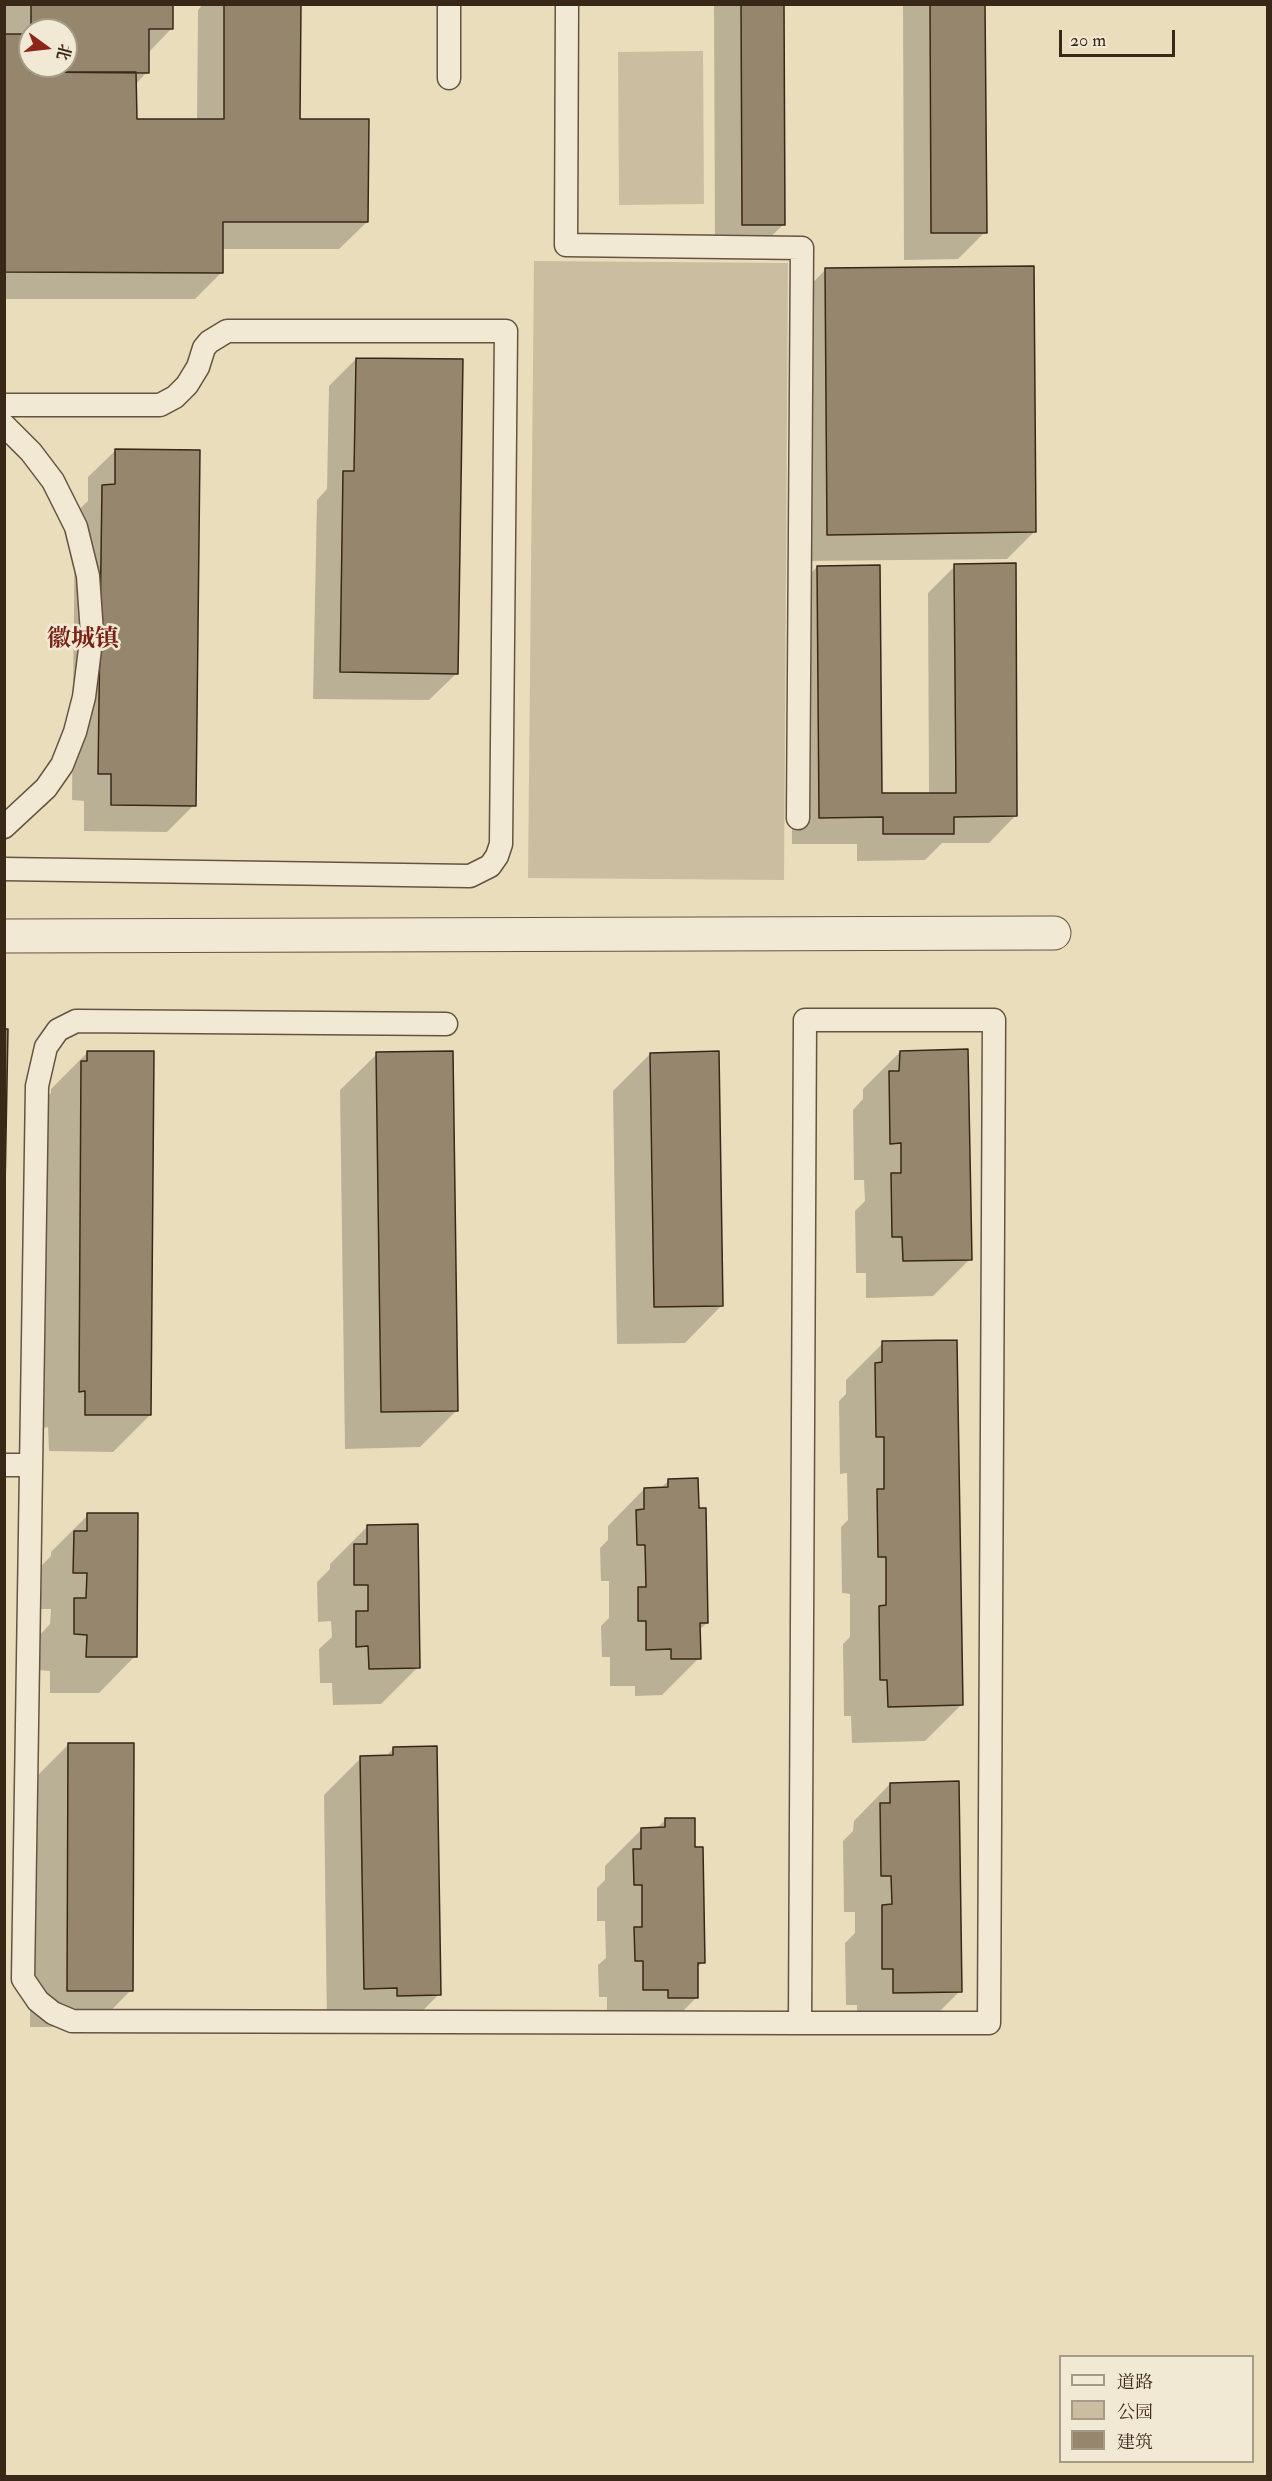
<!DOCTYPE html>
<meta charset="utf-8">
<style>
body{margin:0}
#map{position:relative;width:1272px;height:2481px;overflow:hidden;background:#e9ddbc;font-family:"IM FELL Double Pica","Noto Serif SC",serif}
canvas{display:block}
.frame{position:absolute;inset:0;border:6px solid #392718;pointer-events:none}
.legend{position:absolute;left:1059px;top:2355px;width:195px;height:108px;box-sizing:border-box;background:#f1e9d3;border:2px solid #a79b88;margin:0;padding:8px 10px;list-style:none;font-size:18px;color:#392718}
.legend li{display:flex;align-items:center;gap:12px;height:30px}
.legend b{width:30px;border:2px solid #a79b88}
.north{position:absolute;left:18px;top:18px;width:60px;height:60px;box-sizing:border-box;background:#f1e9d3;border:2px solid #a79b88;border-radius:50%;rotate:105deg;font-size:16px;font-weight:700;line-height:24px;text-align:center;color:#392718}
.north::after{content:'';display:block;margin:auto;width:21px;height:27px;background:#8f2418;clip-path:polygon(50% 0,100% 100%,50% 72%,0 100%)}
.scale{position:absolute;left:1059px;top:30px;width:116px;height:27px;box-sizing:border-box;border:3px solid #392718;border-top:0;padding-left:8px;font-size:18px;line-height:21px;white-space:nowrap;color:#392718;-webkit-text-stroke:4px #f1e9d3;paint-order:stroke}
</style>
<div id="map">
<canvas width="1272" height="2481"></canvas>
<div class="frame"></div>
<ul class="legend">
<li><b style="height:8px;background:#f1e9d3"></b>道路</li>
<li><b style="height:16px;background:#cbbea0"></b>公园</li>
<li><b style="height:16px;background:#95866d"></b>建筑</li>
</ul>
<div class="north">北</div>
<div class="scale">20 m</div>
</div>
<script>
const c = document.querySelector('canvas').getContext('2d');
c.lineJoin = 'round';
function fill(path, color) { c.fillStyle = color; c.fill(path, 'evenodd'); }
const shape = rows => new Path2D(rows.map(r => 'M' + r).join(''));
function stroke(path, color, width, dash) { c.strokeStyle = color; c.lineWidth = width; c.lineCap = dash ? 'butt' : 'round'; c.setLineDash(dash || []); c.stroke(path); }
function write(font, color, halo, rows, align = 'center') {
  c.font = font + ' "IM FELL Double Pica","Noto Serif SC",serif'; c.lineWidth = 5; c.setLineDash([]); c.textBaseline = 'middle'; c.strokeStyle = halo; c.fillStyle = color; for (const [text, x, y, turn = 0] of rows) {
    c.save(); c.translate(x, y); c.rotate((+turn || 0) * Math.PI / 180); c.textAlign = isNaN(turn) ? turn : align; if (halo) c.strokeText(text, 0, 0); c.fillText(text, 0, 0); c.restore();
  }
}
fill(shape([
 [703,51,704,204,619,205,618,52],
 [534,261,788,263,784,880,528,878]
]), '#cbbea0');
fill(shape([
 [5,4,172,4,172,28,148,53,147,72,135,85,135,120,197,120,198,10,203,4,300,4,299,121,367,222,339,249,222,249,222,272,195,299,4,299],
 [30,30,66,30,66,66,30,66],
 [714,4,782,4,784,224,756,251,715,251],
 [903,4,984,4,985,232,958,259,904,260],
 [826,269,1034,532,1007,559,800,561,799,297],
 [356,359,457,673,429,700,313,699,317,500,327,489,329,386],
 [116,450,194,805,167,832,84,831,84,801,72,800,75,513,88,501,88,477],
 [955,566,1016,815,989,843,942,843,925,860,857,861,857,844,792,844,790,594,817,567,880,795,929,794,928,593],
 [88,1052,150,1415,113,1452,49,1451,48,1427,43,1428,45,1099,51,1093,51,1089],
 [900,1052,970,1259,933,1296,866,1298,866,1273,856,1273,855,1211,865,1201,864,1180,854,1180,853,1110,863,1099,863,1089],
 [377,1054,457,1410,420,1447,345,1449,340,1090],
 [650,1054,721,1306,685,1343,617,1344,613,1091],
 [883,1343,961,1705,925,1741,852,1743,851,1716,844,1716,843,1644,850,1637,850,1594,842,1593,841,1527,848,1520,847,1473,840,1474,839,1401,846,1394,846,1380],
 [669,1480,707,1623,699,1630,699,1658,662,1695,635,1696,635,1686,610,1686,610,1657,602,1657,601,1626,609,1618,609,1581,601,1581,600,1548,608,1540,608,1526,644,1489,660,1489],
 [88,1515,135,1656,99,1693,50,1693,50,1671,38,1670,38,1637,50,1624,51,1609,37,1609,38,1569,51,1556,51,1552],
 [367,1527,418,1667,381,1704,333,1705,332,1683,320,1683,319,1649,332,1637,331,1621,318,1622,317,1582,330,1569,330,1564],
 [69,1744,131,1990,95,2027,30,2027,32,1781],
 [394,1748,439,1994,403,2031,327,2025,324,1795,361,1758,385,1757],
 [890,1784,960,1991,923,2028,857,2029,857,2005,846,2005,845,1943,855,1933,855,1912,844,1912,843,1841,853,1831,854,1821],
 [665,1820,694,1849,703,1962,696,1969,697,1997,660,2034,631,2034,632,2026,607,2026,607,1997,599,1997,598,1965,606,1958,605,1921,597,1921,597,1888,605,1880,605,1866,642,1829,656,1829]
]), '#0003');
const building = shape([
 [31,4,173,4,173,29,149,29,149,73,31,72,31,66,66,66,66,30,31,30,31,4],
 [224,4,301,4,300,119,369,119,368,222,223,222,223,273,4,272,4,34,30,34,31,72,136,72,137,119,224,119,224,4],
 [741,4,784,4,785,225,742,225,741,4],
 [930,4,985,4,987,233,931,233,930,4],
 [1034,266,1036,532,827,535,825,268,1034,266],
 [356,358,463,359,458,674,340,672,343,471,354,471,356,358],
 [115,449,200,450,196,806,111,805,111,774,98,774,102,485,115,484,115,449],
 [1016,563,1017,816,954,817,954,834,883,834,883,817,819,818,817,566,880,565,882,793,956,793,954,564,1016,563],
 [4,1029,8,1029,4,1245,4,1029],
 [968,1049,972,1260,903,1261,902,1237,892,1237,891,1173,901,1173,901,1143,890,1144,889,1071,899,1071,900,1051,968,1049],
 [87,1051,154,1051,151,1415,85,1415,85,1391,79,1392,81,1061,87,1061,87,1051],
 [453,1051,458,1411,381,1412,376,1052,453,1051],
 [719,1051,723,1306,654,1307,650,1053,719,1051],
 [957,1340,963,1705,888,1707,887,1680,880,1680,879,1606,886,1605,886,1557,878,1557,877,1489,884,1489,884,1437,876,1437,875,1363,882,1362,882,1341,957,1340],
 [698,1478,699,1508,706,1508,708,1623,700,1623,701,1659,671,1659,671,1649,646,1650,646,1621,638,1621,638,1587,646,1587,645,1545,637,1545,636,1510,644,1509,644,1488,668,1487,668,1479,698,1478],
 [87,1513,138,1513,137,1657,86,1657,87,1635,74,1634,74,1598,86,1598,87,1573,73,1573,74,1531,87,1531,87,1513],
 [418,1524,420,1668,369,1669,368,1646,356,1647,356,1611,368,1611,368,1585,354,1585,354,1544,367,1544,367,1525,418,1524],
 [68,1743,134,1743,133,1991,67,1991,68,1743],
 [437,1746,441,1995,397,1996,397,1988,364,1989,360,1756,393,1755,393,1747,437,1746],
 [959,1781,962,1992,893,1993,893,1969,882,1969,882,1905,892,1904,891,1876,881,1876,880,1803,890,1803,890,1783,959,1781],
 [665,1818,695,1818,695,1847,703,1847,705,1963,698,1963,698,1998,668,1998,668,1990,643,1990,643,1961,635,1961,634,1927,642,1927,642,1885,634,1885,633,1849,641,1849,641,1828,665,1827,665,1818]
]);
fill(building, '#95866d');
stroke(building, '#392718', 1.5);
const service = shape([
 [567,4,566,245,802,248,798,818],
 [449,78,449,4],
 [4,405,160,405,175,397,187,385,198,367,204,348,209,342,227,331,506,331,501,844,497,856,490,866,470,876,4,869],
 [4,425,31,452,53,481,76,527,88,576,92,633,84,697,75,732,62,765,46,788,4,827],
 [446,1024,76,1021,58,1030,46,1047,37,1086,23,1979,38,2001,53,2013,72,2021,446,2022,800,2023,989,2023,994,1020,805,1020,800,2023],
 [4,1465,31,1465]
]);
const minor = shape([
 [4,936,1054,933]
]);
stroke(service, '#655441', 25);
stroke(minor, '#655441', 35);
stroke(service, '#f1e9d3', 22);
stroke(minor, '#f1e9d3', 33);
write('bold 24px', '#7a1f14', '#f1e9d3', [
 ["徽城镇",83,641]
]);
</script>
